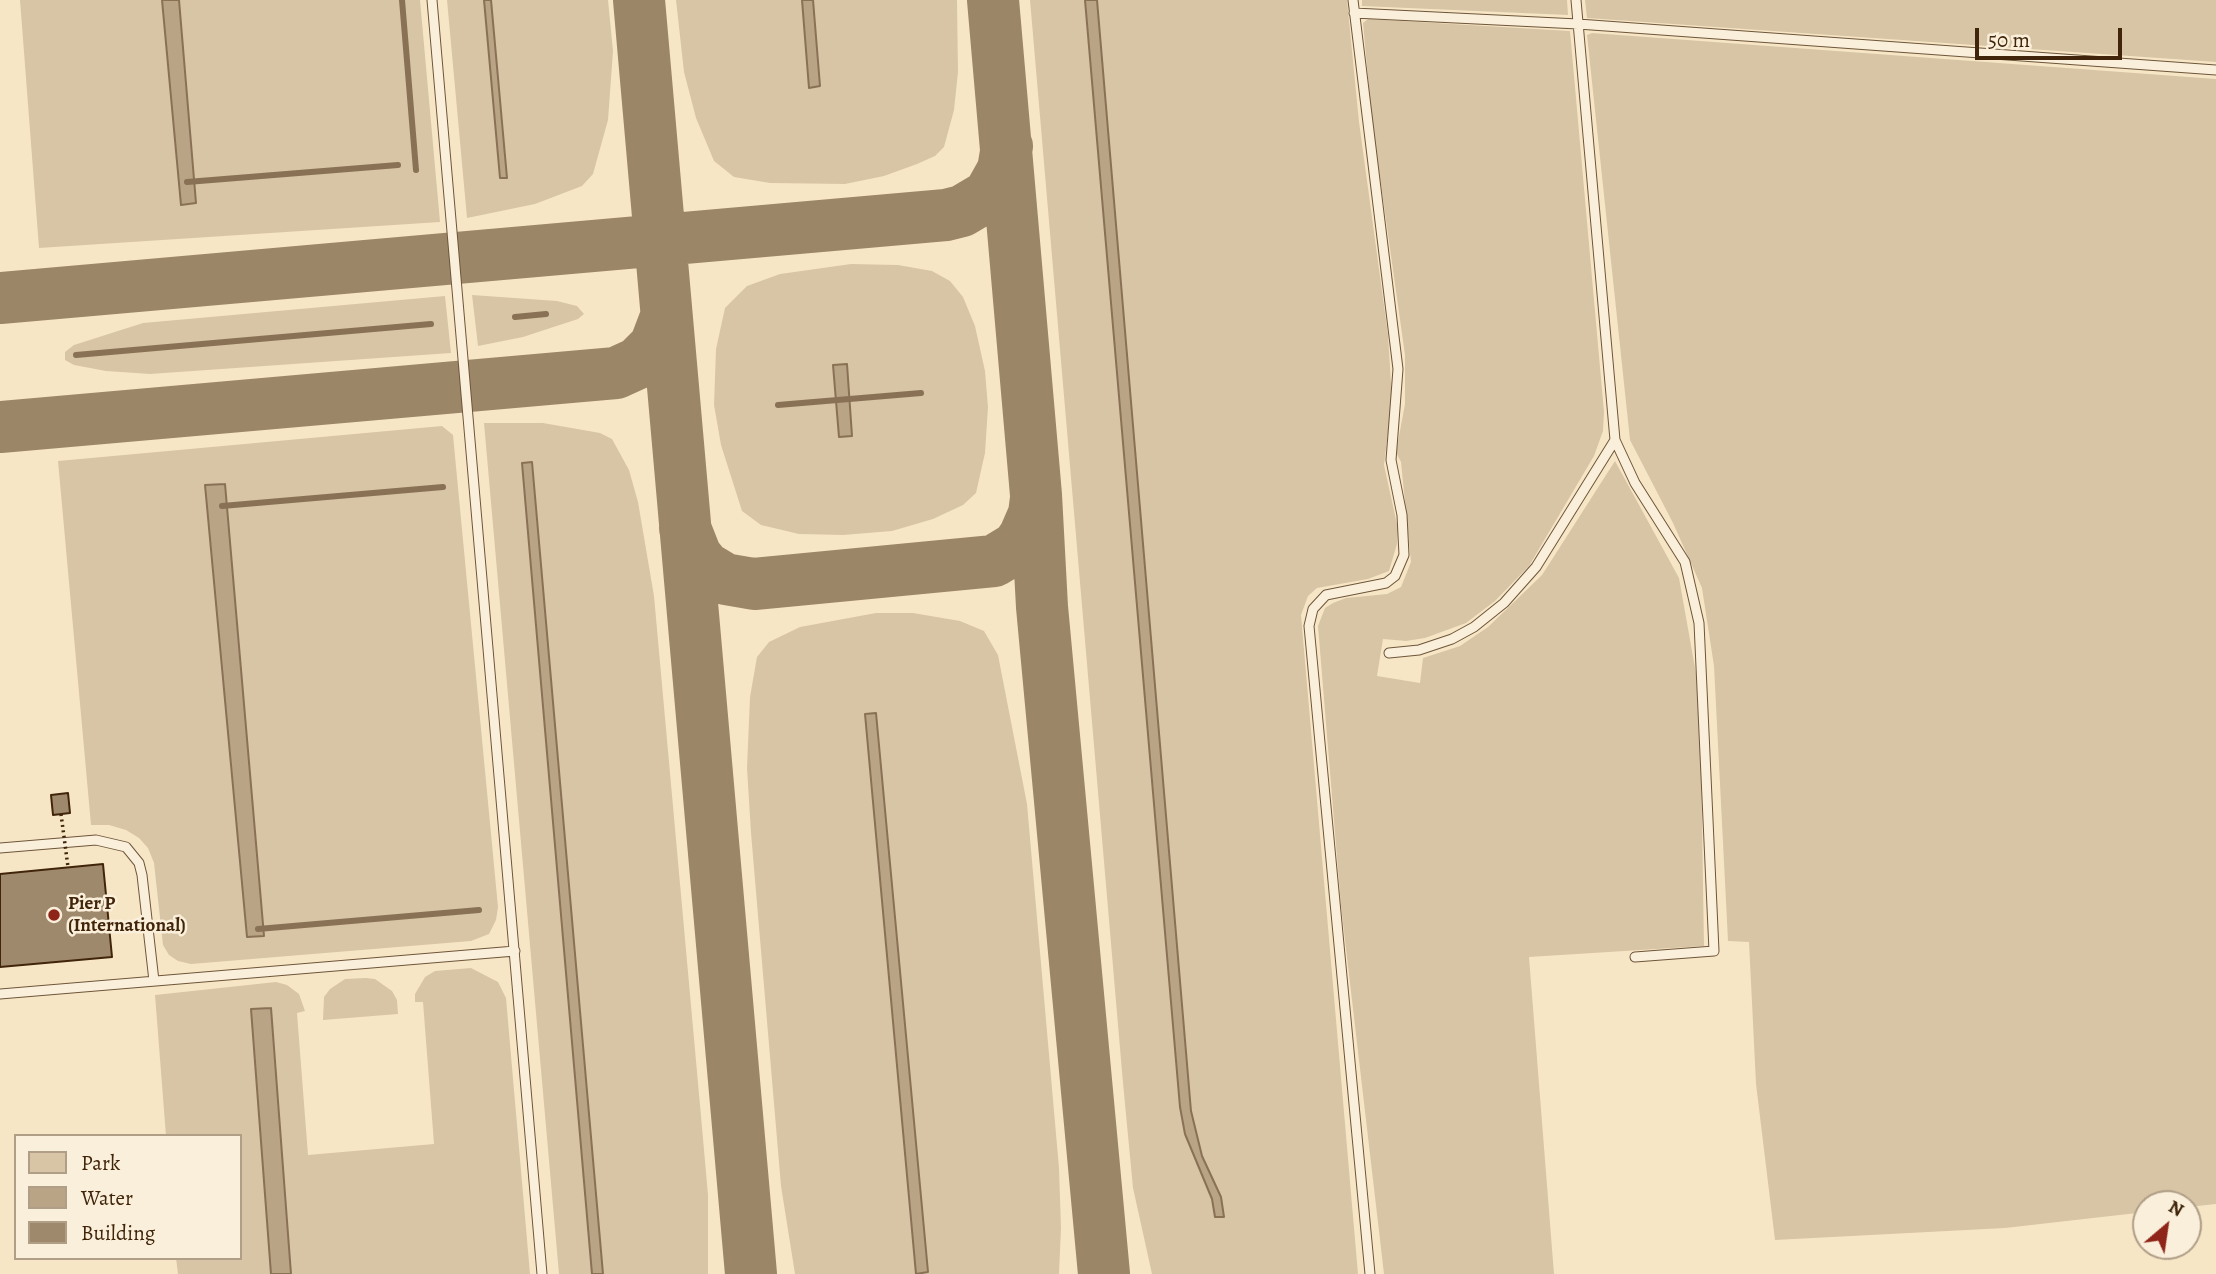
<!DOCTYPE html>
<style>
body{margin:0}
#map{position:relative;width:2216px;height:1274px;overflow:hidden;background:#f7e6c6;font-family:Alegreya,serif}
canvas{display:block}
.legend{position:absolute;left:14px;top:1134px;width:228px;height:126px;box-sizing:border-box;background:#faefda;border:2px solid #b09e87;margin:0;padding:9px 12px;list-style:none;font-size:21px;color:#40250b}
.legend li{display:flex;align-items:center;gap:14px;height:35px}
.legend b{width:35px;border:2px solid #b09e87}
.north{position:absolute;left:2132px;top:1190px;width:70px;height:70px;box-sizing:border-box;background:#faefda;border:2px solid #b09e87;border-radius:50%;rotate:29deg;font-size:19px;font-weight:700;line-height:28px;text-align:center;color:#40250b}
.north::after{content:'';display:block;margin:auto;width:24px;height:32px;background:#8f2418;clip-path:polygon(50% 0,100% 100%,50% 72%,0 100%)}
.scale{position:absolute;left:1975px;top:28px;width:147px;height:32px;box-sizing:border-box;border:4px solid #40250b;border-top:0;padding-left:9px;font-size:21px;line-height:24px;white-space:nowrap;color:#40250b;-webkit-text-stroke:5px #faefda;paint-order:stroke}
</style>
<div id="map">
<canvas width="2216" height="1274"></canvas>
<ul class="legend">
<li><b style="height:19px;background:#d8c5a6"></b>Park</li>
<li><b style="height:19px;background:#b9a486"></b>Water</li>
<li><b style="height:19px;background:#9f896c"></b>Building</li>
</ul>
<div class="north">N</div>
<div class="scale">50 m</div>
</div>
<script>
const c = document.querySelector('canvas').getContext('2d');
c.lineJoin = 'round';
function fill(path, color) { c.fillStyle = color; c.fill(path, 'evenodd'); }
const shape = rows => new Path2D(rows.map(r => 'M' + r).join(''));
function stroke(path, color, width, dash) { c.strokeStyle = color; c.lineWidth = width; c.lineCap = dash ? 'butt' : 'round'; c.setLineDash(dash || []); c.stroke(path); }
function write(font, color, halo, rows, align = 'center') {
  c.font = font + ' Alegreya,serif'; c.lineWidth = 5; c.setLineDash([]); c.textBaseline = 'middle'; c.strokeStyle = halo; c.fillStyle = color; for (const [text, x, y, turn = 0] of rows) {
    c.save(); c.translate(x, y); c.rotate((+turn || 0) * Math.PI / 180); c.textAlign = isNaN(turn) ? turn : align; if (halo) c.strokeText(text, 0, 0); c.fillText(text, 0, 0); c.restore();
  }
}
fill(shape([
 [20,0,162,0,181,204,196,203,179,0,420,0,440,222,39,248],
 [447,0,484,0,500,178,507,177,491,0,608,0,613,51,608,120,593,174,582,186,535,204,467,218],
 [676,0,802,0,809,88,820,86,813,0,957,0,958,72,954,110,944,147,935,156,917,164,884,176,845,184,770,183,734,177,714,161,696,118,684,72],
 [1030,0,1085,0,1180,1107,1185,1134,1212,1199,1215,1217,1224,1217,1221,1197,1202,1156,1190,1109,1097,0,1347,0,1359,122,1388,335,1392,399,1384,465,1398,529,1397,544,1389,571,1368,579,1317,588,1308,596,1301,615,1358,1274,1152,1274,1133,1188,1123,1083],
 [1362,0,1567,0,1568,15,1362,6],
 [1585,0,2216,0,2216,62,1587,18],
 [1368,19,1570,31,1604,412,1603,431,1594,456,1529,566,1495,601,1466,623,1425,638,1406,641,1383,639,1377,676,1420,683,1423,658,1460,646,1488,627,1542,575,1615,461,1679,578,1700,696,1704,946,1529,957,1554,1274,1384,1274,1341,906,1318,626,1325,608,1333,603,1346,598,1387,594,1401,587,1411,562,1401,462,1396,452,1405,404,1405,355,1372,121,1363,23],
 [1592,33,2216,79,2216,1204,2188,1207,2188,1204,2146,1204,2146,1212,2005,1228,1775,1240,1756,1084,1749,942,1728,941,1714,666,1702,588,1673,523,1630,440,1587,35],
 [851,264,898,265,932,271,950,281,963,297,975,326,985,371,988,407,985,453,976,493,963,505,933,519,892,531,843,535,799,534,761,525,742,511,721,445,714,405,716,349,725,308,747,286,780,274],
 [847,364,852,436,833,365],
 [472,295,557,301,577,306,584,314,578,319,523,337,478,346],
 [445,296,451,353,150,374,106,371,74,365,65,360,65,352,74,345,143,323],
 [484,423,543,423,600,433,612,439,629,470,638,502,654,596,701,1116,708,1195,708,1274,603,1274,531,462,522,464,592,1274,559,1274],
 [442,426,453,435,498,907,496,920,489,934,471,941,191,964,178,961,169,955,163,945,154,863,148,848,139,838,126,830,109,825,91,825,58,461],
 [225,484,264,936,248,937,205,485],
 [876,613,913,613,960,621,984,631,998,655,1027,804,1059,1168,1061,1228,1059,1274,795,1274,781,1186,751,833,747,768,750,697,757,657,769,642,800,627],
 [865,714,876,714,928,1272],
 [471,968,498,982,506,998,530,1274,291,1274,271,1008,251,1009,271,1274,178,1274,176,1258,240,1258,240,1136,166,1136,155,995,276,982,287,985,299,994,305,1011,297,1013,308,1155,434,1144,423,1002,415,1002,415,994,425,977,435,971],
 [366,978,375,979,392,991,397,1000,398,1014,323,1020,324,997,330,989,345,979]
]), '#d8c5a6');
const water = shape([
 [162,0,179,0,196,203,181,205,162,0],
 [484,0,491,0,507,178,500,178,484,0],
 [802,0,813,0,820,86,809,88,802,0],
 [1085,0,1097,0,1191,1111,1202,1156,1221,1197,1224,1217,1215,1217,1212,1199,1185,1134,1180,1107,1085,0],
 [847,364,852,436,839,437,833,365,847,364],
 [532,462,603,1274,592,1274,522,463,532,462],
 [225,484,264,936,247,937,205,485,225,484],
 [876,713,928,1272,916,1274,865,714,876,713],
 [271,1008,291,1274,271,1274,251,1009,271,1008]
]);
fill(water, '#b9a486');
stroke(water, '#897155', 2);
stroke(shape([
 [402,0,416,170],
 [187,182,398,165],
 [515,317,546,314],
 [76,355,431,324],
 [778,405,921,393],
 [222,506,443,487],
 [258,929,479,910]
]), '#897155', 6);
stroke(shape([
 [639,0,751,1274],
 [993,0,1036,495,1042,607,1104,1274],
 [0,298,946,215,962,211,989,195,1003,170,1007,146],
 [0,427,616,373,638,363,655,346,666,317],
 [685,528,696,556,705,567,725,579,754,584,994,561,1017,547,1024,537,1034,514,1036,498]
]), '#9c8668', 52);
const building = shape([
 [68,793,70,813,53,815,51,795,68,793],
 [103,864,112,957,0,967,0,874,103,864]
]);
fill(building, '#9f896c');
stroke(building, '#40250b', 2);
const service = shape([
 [432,0,542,1274],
 [1353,0,1398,369,1391,460,1402,515,1404,555,1395,576,1386,583,1326,595,1313,609,1309,626,1370,1274],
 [1354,13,1578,24,2216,70],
 [1615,440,1635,483,1685,562,1699,623,1714,951,1635,957],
 [1389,653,1419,650,1452,639,1474,627,1504,603,1536,567,1615,440,1576,0],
 [0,848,96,840,126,847,139,863,142,875,154,981],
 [0,994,515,951]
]);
stroke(service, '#6e553a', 11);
stroke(service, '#faefda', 9);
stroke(shape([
 [61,814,68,867]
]), '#40250b', 3.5, [2, 3.5]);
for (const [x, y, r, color] of [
 [54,915,7,"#8f2418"]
]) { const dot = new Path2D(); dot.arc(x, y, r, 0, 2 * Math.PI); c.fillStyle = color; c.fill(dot); stroke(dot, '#faefda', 2.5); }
write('bold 19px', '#40250b', '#faefda', [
 ["Pier P",68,904],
 ["(International)",68,926]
], 'left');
</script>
